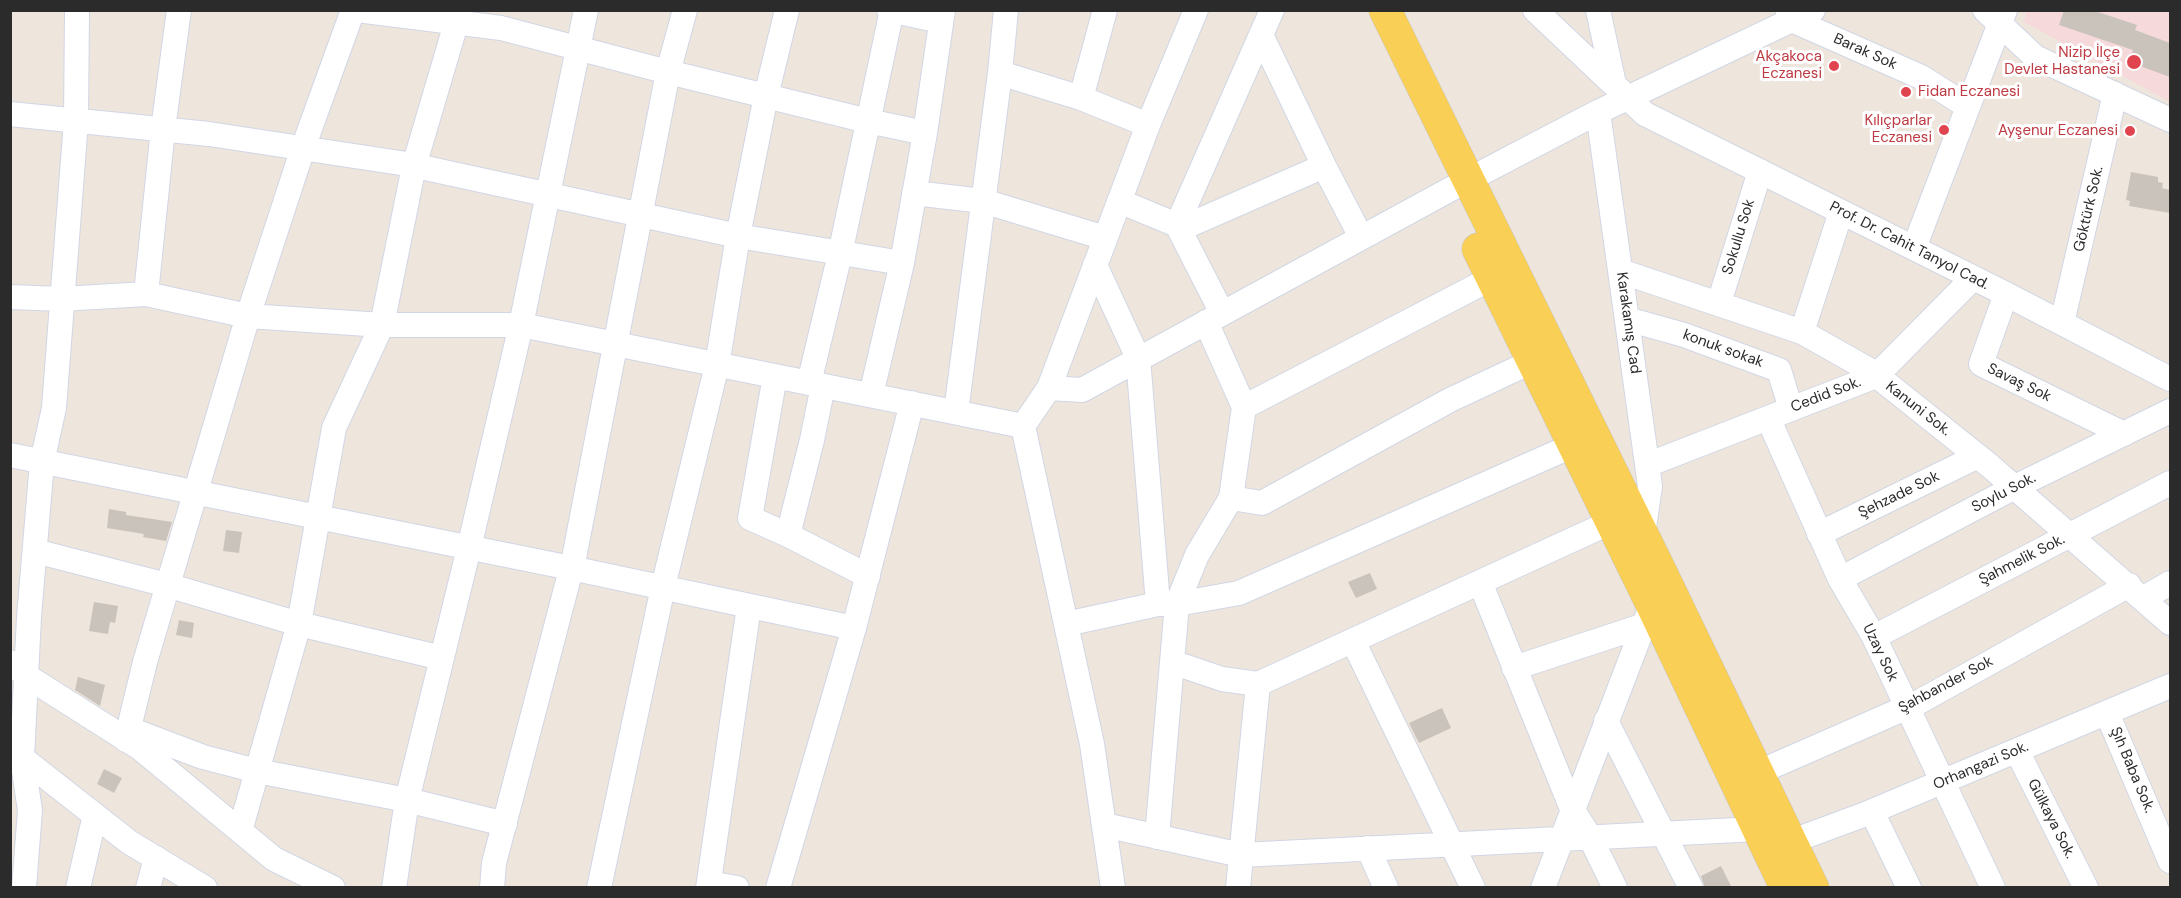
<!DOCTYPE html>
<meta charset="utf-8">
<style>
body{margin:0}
#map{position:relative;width:2181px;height:898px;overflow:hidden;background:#eee6dc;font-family:"DM Sans",sans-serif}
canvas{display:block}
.frame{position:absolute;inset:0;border:12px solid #2b2b2b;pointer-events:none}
</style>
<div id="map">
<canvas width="2181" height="898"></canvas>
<div class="frame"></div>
</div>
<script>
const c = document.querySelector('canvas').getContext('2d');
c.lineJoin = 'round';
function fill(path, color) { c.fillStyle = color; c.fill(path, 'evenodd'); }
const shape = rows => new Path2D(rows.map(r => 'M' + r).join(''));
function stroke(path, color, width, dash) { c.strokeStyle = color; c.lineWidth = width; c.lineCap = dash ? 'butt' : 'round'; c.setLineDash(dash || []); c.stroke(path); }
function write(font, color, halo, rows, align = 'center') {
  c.font = font + ' "DM Sans",sans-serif'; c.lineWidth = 6; c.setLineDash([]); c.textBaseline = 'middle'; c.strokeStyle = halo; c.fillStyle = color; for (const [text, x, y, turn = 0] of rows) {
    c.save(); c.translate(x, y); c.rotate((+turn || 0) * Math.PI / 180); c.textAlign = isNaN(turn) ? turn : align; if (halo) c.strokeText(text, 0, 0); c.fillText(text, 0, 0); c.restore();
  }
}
fill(shape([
 [2027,11,2170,11,2170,102,2024,22]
]), '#f5d9db');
fill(shape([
 [2064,10,2092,10,2137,25,2135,30,2170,43,2170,77,2129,62,2133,50,2059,25],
 [2131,172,2158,177,2158,182,2163,183,2162,188,2170,190,2170,213,2129,206,2130,201,2126,200],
 [109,509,126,512,126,515,172,522,166,541,143,537,144,534,107,528],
 [226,530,242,532,239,553,223,551],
 [1370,573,1377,589,1356,598,1348,582],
 [94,602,118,606,115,623,110,622,108,634,89,631],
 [179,620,194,623,192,638,176,635],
 [78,677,105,685,100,706,75,690],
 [1442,708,1451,728,1419,743,1409,723],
 [104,769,122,778,114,793,97,784],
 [1721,866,1732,888,1705,888,1701,876]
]), '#c9c3bc');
const minor = shape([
 [357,10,501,28,668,72,868,121,925,133],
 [889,10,941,21],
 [1535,10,1645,114,1996,289,2170,379],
 [1598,10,1614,84],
 [1985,10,2035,57,2170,120],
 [1788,13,1792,20,1921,77,1967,106],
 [1000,73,1081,98,1148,125],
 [1081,98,1105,10],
 [1598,112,1650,486,1643,535],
 [10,114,209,134,407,164,738,236,902,263],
 [1324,166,1361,237],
 [914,193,983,201,1105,238],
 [1119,201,1177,225,1222,313],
 [1177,225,1272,10],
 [1180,229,1324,166,1261,35],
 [1914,248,2005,10],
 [1095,265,1138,358,1158,604],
 [1620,271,1802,332,1871,371,1990,466,2170,623],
 [146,294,163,129,179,10],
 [2006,294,1981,364,2124,434],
 [10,297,62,299,146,294,248,316,382,325,521,325,1023,426],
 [1719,303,1760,171],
 [1627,319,1684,335,1779,370,1791,409],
 [2062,323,2115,94],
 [1802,332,1841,212],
 [775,376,750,518,788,535],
 [809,383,840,254,892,10],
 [823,386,812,440,788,535,868,576],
 [1049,388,1082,390,1449,190,1598,112,1813,10],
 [871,395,902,263,925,133,943,10],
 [1244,407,1492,278],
 [956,412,1000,73,1006,10],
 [1768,418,1840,579,1874,637,1993,888],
 [10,455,571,568,854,628],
 [1647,465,1876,376,1973,278],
 [1231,498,1262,503,1450,400,1533,361],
 [1819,534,1978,456],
 [35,551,167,585,299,624,442,658],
 [1840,579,2015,487,2170,411],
 [1480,582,1572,809,1590,837,1615,888],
 [2144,598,2170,583],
 [1066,624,1158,604,1177,604,1239,593,1574,445],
 [1874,637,2170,483],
 [1353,641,1473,888],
 [10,662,28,677,140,748,274,859,333,888],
 [1172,662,1222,679,1258,684,1611,522],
 [1514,668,1645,625],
 [2107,713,2170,861],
 [1606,721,1691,888],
 [129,729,203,757,257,771,407,800,505,824],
 [126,740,145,662,248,316,303,148,353,10],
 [2017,751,2086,888],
 [15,755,22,758,129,842,205,888],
 [1757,773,1919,702,2129,585],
 [1872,812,1909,888],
 [1104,825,1241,855,1758,829],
 [240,831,299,624,334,428,382,325,414,166,460,10],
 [1157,837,1177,604,1197,555,1231,498,1244,407,1206,322],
 [1790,842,1863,815,2170,686],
 [1368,848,1386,888],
 [709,883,737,888],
 [24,888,30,810,22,758,29,617,42,462,54,408,76,121,77,10],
 [78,888,95,815],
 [148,888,156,858],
 [394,888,407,800,469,548,521,325,586,10],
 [492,888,494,863,574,558,668,72,685,10],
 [599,888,663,587,717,365,738,236,766,96,787,10],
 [708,888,749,606],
 [778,888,854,628,912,403],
 [1113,888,1092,744,1023,426,1049,388,1148,125,1196,10],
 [1238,888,1258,684],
 [1543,888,1655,596]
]);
const major = shape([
 [1385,10,1661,572,1813,888],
 [1478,249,1652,605,1786,888]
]);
stroke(minor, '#d1d6e5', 26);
stroke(major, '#c8c8c8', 33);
stroke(minor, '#fff', 24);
stroke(major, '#facf55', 32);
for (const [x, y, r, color] of [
 [2134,62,8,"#e0444e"],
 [1834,66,6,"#e0444e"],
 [1906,92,6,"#e0444e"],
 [1944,130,6,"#e0444e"],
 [2130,131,6,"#e0444e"]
]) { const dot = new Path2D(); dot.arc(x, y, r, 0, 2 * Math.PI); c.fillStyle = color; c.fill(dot); stroke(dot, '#fff', 2); }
write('15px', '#2b2b2b', '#fff', [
 ["Barak Sok",1865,52,24],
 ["Göktürk Sok.",2089,209,-77],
 ["Sokullu Sok",1739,237,-73],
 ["Prof. Dr. Cahit Tanyol Cad.",1909,246,27],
 ["Karakamış Cad",1628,323,82],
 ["konuk sokak",1723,349,20],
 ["Savaş Sok",2019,383,26],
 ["Cedid Sok.",1826,395,-21],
 ["Kanuni Sok.",1918,409,38],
 ["Soylu Sok.",2004,493,-27],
 ["Şehzade Sok",1899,495,-26],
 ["Şahmelik Sok.",2022,560,-27],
 ["Uzay Sok",1880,653,64],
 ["Şahbander Sok",1946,685,-28],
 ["Orhangazi Sok.",1981,766,-23],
 ["Şıh Baba Sok.",2132,770,67],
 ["Gülkaya Sok.",2051,819,63]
]);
write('15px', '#be3a42', '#fff', [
 ["Nizip İlçe",2120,53],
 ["Devlet Hastanesi",2120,70],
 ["Akçakoca",1822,57],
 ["Eczanesi",1822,74],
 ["Fidan Eczanesi",1918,92,"left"],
 ["Kılıçparlar",1932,121],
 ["Eczanesi",1932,138],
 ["Ayşenur Eczanesi",2118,131]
], 'right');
</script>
